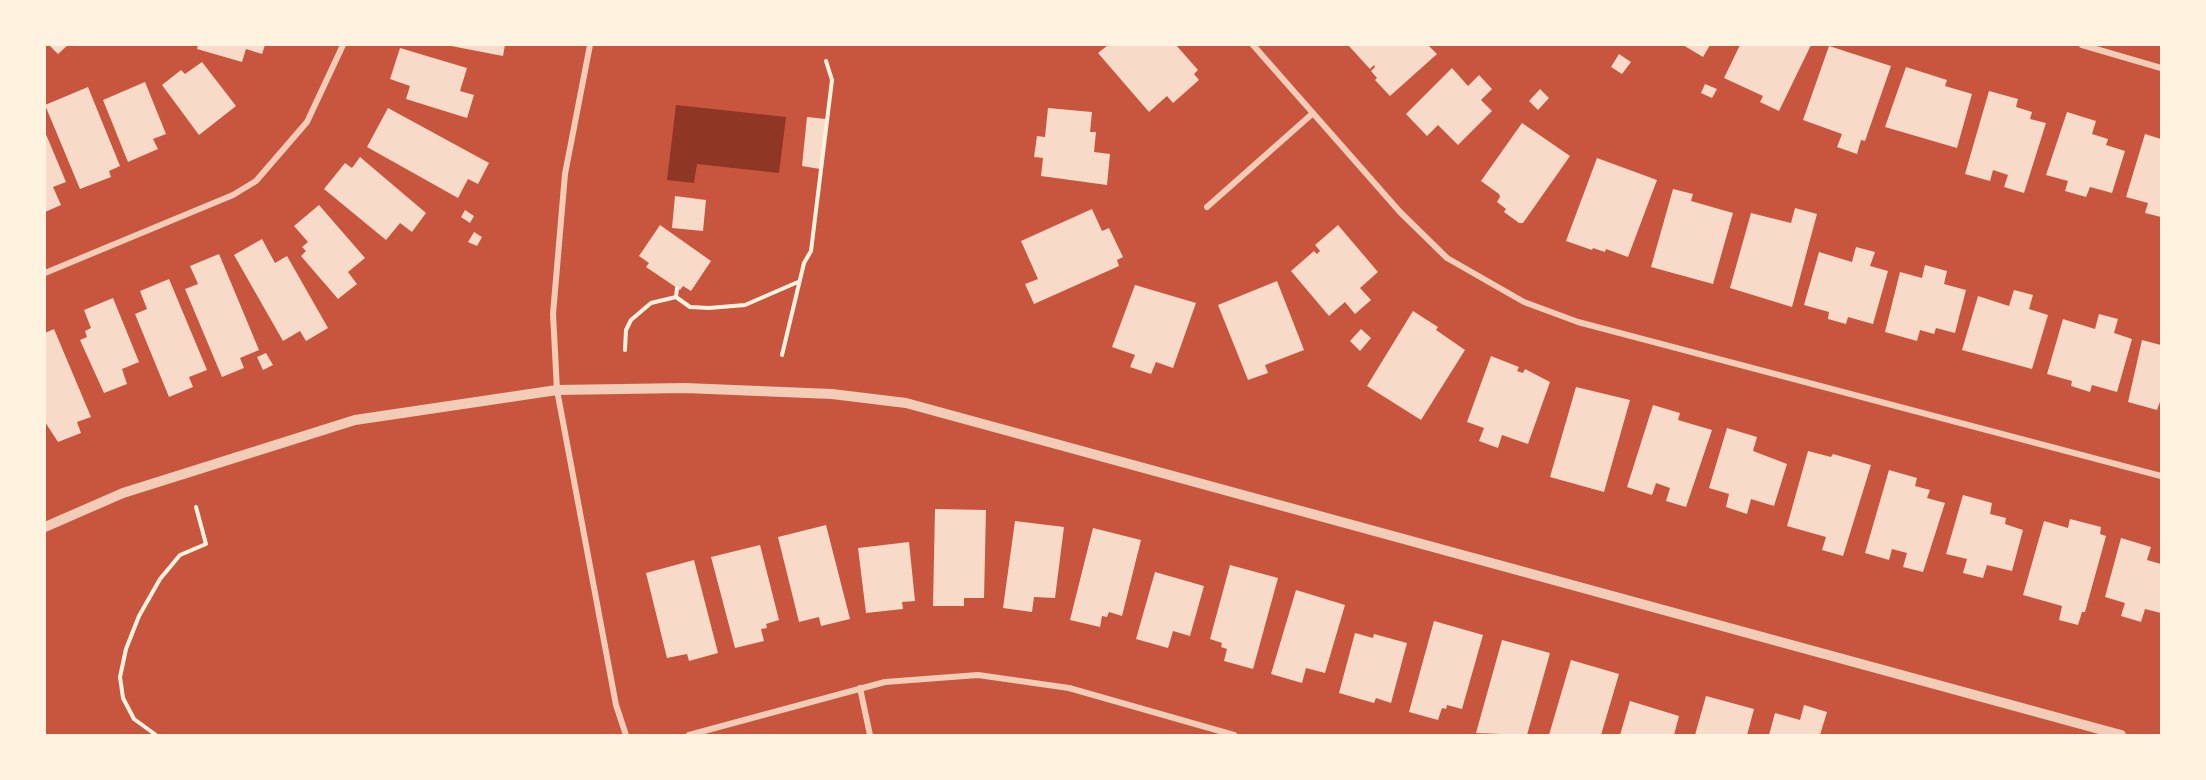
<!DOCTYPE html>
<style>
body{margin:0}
#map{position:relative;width:2206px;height:780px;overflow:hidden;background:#c8553d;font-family:"Space Grotesk",sans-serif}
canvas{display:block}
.frame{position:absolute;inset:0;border:46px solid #fff3e0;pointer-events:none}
</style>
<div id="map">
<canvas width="2206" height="780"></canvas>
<div class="frame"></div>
</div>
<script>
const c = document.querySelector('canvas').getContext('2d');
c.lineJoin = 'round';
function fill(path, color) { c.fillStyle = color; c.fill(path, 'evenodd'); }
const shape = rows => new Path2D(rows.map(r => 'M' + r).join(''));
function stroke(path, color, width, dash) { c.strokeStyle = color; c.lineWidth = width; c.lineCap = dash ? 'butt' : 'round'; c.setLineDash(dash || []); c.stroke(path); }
fill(shape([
 [676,105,786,117,779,173,697,164,694,183,667,180]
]), '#8f3625');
fill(shape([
 [49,45,68,45,58,54],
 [198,45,265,45,262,54,246,49,242,62,197,49],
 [446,45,505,45,503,56],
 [1108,45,1176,45,1198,70,1194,74,1199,80,1173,103,1167,96,1149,112,1098,53],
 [1348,45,1428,45,1437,54,1390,96,1375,80,1377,78,1371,71,1375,67,1374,65,1370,69],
 [1683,45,1710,45,1703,57],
 [1740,45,1811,45,1779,111,1760,102,1763,96,1724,78],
 [1829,46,1891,66,1865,141,1861,140,1857,154,1837,147,1842,134,1803,120],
 [400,48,467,68,460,91,474,95,467,118,406,99,410,86,390,79],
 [1619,54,1631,62,1622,74,1611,67],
 [202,62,236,106,199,135,162,85,181,70,185,74],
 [1906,67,1947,80,1945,86,1972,94,1957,148,1885,127],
 [1452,68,1468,86,1479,75,1492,89,1481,100,1492,111,1458,145,1438,125,1427,136,1406,114],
 [145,82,166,134,153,139,158,149,128,162,103,100],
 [1705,84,1717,89,1712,98,1701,93],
 [88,87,120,166,109,171,111,177,80,189,45,105],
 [1540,89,1549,98,1538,110,1529,101],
 [1989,91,2018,99,2016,107,2032,112,2030,119,2046,123,2024,193,2004,187,2008,175,1993,170,1990,181,1965,174],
 [388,108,489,163,478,184,468,179,458,198,367,147],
 [1048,108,1092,112,1090,132,1096,132,1094,152,1110,154,1107,185,1041,176,1043,158,1034,157,1037,136,1045,137],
 [2067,112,2096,121,2092,134,2108,139,2106,145,2125,151,2112,193,2090,187,2086,197,2065,191,2068,181,2046,175],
 [807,117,826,119,820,169,802,166],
 [1522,123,1570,156,1523,223,1519,223,1504,212,1506,209,1497,202,1500,197,1499,194,1481,181],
 [45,132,66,182,53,187,61,205,45,212],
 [2145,134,2161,139,2161,217,2145,213,2148,203,2126,197],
 [360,157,426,213,412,232,400,223,386,240,324,189,345,163,352,168],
 [1597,158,1657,180,1628,257,1606,249,1605,252,1593,248,1592,250,1566,241],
 [1673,189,1693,194,1691,201,1733,213,1713,284,1651,267],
 [675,196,706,200,703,231,672,228],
 [319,205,365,258,348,272,357,284,338,299,301,256,306,251,302,247,308,242,294,226],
 [1795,208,1817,214,1792,307,1730,288,1751,213,1791,223],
 [1092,209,1102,231,1109,228,1123,257,1117,260,1119,266,1034,304,1025,284,1038,279,1021,241],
 [465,210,474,216,470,223,461,217],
 [660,225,711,261,691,291,683,286,680,290,646,267,649,263,639,256],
 [1338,225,1378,272,1360,288,1371,300,1355,314,1345,302,1329,316,1291,271,1314,251,1317,254,1320,251,1315,245],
 [474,232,482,237,477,246,468,242],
 [262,239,275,263,287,256,328,328,306,341,300,331,283,341,234,255],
 [1856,247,1875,252,1870,266,1888,271,1873,324,1848,317,1846,324,1828,319,1829,312,1804,305,1819,252,1852,262],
 [219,254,259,350,240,358,244,368,222,377,185,289,198,284,190,266],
 [1925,265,1947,271,1944,284,1966,290,1955,333,1936,328,1934,334,1920,330,1917,341,1885,332,1900,272,1922,278],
 [169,279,207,370,189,377,193,387,169,397,135,314,147,309,140,291],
 [1277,281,1304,350,1265,365,1268,373,1248,380,1218,305],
 [1135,285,1196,303,1173,368,1156,362,1151,374,1130,367,1135,355,1112,347],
 [2014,290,2033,295,2029,309,2048,315,2032,369,1962,350,1978,296,2009,306],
 [113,298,139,362,122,369,127,384,104,393,80,340,87,337,85,331,91,328,84,310],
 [1413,311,1438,327,1436,330,1465,350,1421,420,1367,386],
 [2099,314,2118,319,2114,333,2132,339,2117,392,2092,385,2090,392,2071,386,2072,381,2047,374,2063,319,2095,329],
 [54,329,91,417,77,422,81,433,58,442,45,422,45,333],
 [1361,329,1371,338,1360,351,1350,341],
 [2142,340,2161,345,2161,399,2157,410,2128,402],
 [266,353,273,365,263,370,257,357],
 [1491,356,1519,367,1517,371,1523,373,1525,369,1550,382,1528,444,1502,435,1498,448,1479,441,1484,428,1467,422],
 [1576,387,1630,400,1604,492,1550,477],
 [1653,405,1680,413,1678,420,1712,430,1686,507,1666,501,1670,488,1656,483,1652,495,1627,487],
 [1727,428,1757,437,1753,451,1787,464,1774,506,1751,499,1747,514,1726,507,1729,494,1709,488],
 [1808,451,1831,457,1833,454,1871,465,1843,556,1822,550,1826,537,1787,526],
 [1889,470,1917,478,1915,486,1930,490,1927,498,1945,503,1923,572,1903,567,1907,553,1892,549,1889,560,1865,553],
 [1963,495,1992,503,1990,514,2006,518,2005,524,2023,530,2012,571,1987,565,1983,578,1963,573,1967,559,1946,554],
 [935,509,986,510,984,598,964,598,964,606,933,606],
 [2070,519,2101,527,2100,534,2106,536,2085,612,2082,612,2078,625,2059,620,2062,606,2023,595,2044,521,2068,528],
 [1015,521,1064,527,1055,598,1034,597,1032,612,1003,608],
 [826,525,850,619,821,626,819,617,799,622,778,537],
 [1093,528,1141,540,1122,616,1109,612,1107,617,1102,616,1100,627,1070,620],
 [2121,538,2151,547,2147,560,2161,564,2161,613,2145,609,2141,622,2121,616,2125,603,2105,597],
 [909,542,915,601,902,602,903,609,866,613,858,548],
 [760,545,779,620,766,624,767,628,761,629,764,641,735,648,711,557],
 [694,560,718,653,689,661,687,654,667,658,646,573],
 [1230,565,1278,578,1253,669,1224,661,1227,649,1221,647,1222,643,1210,639],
 [1155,572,1204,586,1190,636,1173,631,1168,648,1136,639],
 [1296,590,1345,605,1325,673,1306,668,1302,683,1271,674],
 [1434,621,1483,635,1462,709,1447,705,1446,709,1442,708,1438,720,1409,712],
 [1355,633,1373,638,1374,634,1407,643,1391,703,1376,698,1374,703,1339,693],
 [1502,640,1550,653,1527,735,1476,733],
 [1571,660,1619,674,1601,735,1549,735],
 [1706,696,1754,709,1747,735,1695,735],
 [1630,701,1679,716,1674,735,1620,735],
 [1804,705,1827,712,1820,735,1769,735,1775,713,1800,720]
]), '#f7dbc8');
stroke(shape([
 [677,288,676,297,690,307,709,308,745,305,798,282],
 [625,350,626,330,631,320,651,303,676,297],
 [782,355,804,263,811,251,832,80,826,61],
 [156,735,134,719,123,698,120,677,126,649,139,616,160,579,180,555,206,544,196,507]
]), '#fff3e0', 4);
stroke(shape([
 [590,45,565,174,553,314,557,390,616,705,626,735],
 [1253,45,1400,212,1447,258,1524,302,1578,322,2161,476],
 [2082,45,2161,68],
 [1207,207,1312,114],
 [45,273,233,195,256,181,307,122,343,45],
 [860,688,870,735],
 [689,735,885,682,978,675,1069,688,1234,735]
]), '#f1ccb7', 6);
stroke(shape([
 [45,527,123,493,355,420,557,390,685,388,832,394,906,403,2121,735]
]), '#f1ccb7', 10);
</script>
